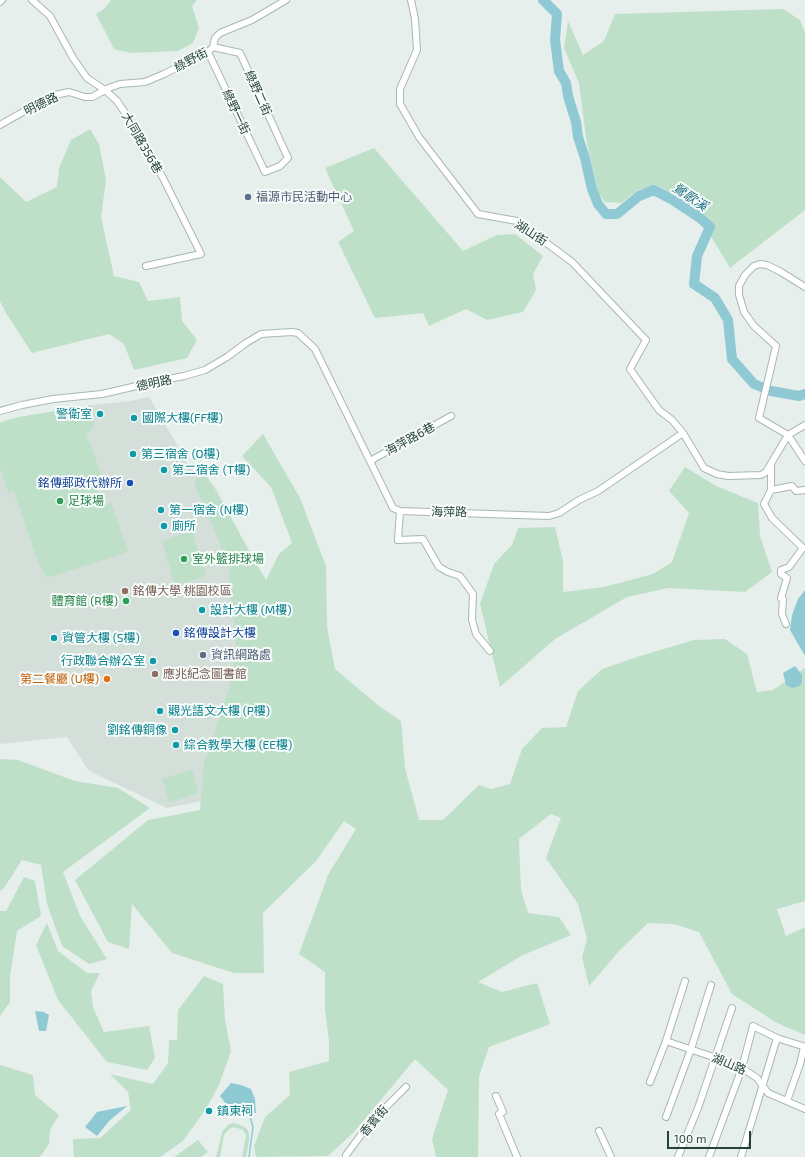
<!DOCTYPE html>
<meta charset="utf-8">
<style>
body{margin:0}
#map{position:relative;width:805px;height:1157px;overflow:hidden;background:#e6efeb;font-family:"Exo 2",sans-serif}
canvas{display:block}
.scale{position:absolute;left:667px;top:1131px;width:84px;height:18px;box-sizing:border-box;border:2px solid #24423a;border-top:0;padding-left:5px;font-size:12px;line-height:14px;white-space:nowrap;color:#24423a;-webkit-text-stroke:3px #f7fbf9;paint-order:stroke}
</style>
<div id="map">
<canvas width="805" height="1157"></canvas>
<div class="scale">100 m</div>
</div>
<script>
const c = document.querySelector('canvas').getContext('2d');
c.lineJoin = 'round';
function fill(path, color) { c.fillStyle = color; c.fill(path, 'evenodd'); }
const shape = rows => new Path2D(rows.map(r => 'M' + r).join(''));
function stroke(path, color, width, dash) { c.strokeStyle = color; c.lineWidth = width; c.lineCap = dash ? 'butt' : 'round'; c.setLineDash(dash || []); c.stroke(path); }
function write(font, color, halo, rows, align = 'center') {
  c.font = font + ' "Exo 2","Noto Sans TC",sans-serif'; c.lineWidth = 4; c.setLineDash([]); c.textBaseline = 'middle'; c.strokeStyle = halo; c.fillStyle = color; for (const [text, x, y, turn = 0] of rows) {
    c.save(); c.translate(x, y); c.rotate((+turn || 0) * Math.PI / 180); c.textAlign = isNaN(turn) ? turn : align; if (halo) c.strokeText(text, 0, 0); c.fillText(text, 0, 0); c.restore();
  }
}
fill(shape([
 [149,397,191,469,214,485,239,532,262,649,211,799,167,808,89,771,67,737,0,744,0,423,4,421,19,417,93,405,131,401]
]), '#d4dfda');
fill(shape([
 [111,0,197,0,192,6,199,28,193,43,178,51,130,53,114,49,96,14,105,8],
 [783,9,800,20,805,33,805,210,730,268,700,218,689,204,657,185,638,190,621,203,605,202,598,192,586,138,579,83,564,48,568,21,583,55,604,41,615,14],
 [90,129,99,144,106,180,101,217,114,276,139,282,148,301,180,297,182,321,197,340,187,358,134,370,124,344,109,334,32,353,6,313,0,301,0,177,26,202,57,187,59,168,71,140],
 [374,148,463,251,497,235,515,234,543,256,533,274,536,290,523,312,487,320,466,309,429,326,423,313,375,318,338,242,354,231,325,168],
 [93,405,94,421,92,430,86,433,102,477,98,476,97,483,97,491,106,506,111,502,128,552,47,578,37,559,14,492,8,493,0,467,0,423,4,421,19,417],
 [263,434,300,498,326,566,327,627,335,669,379,706,401,721,405,768,419,820,443,820,479,785,491,789,510,784,522,749,542,728,566,727,578,691,602,669,640,656,694,640,725,639,747,654,757,692,773,690,805,668,805,901,777,909,786,936,805,927,805,1035,777,1023,732,994,699,932,674,924,648,923,620,950,589,986,582,957,587,939,578,904,546,858,561,818,551,814,519,839,521,890,528,913,559,917,571,935,521,956,478,982,502,992,537,983,550,1024,489,1047,479,1076,478,1157,436,1157,432,1139,448,1090,415,1059,353,1133,328,1156,256,1157,254,1146,265,1117,290,1095,289,1072,329,1061,329,1042,325,1009,325,972,299,954,328,875,356,829,344,821,316,861,263,913,264,973,234,973,172,953,132,904,129,949,108,942,75,880,148,820,200,810,204,763,211,744,230,685,236,645,228,562,195,486,199,462,266,580,279,554,292,543,271,487,242,456],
 [685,467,716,486,758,503,760,536,772,572,745,592,668,588,627,597,555,639,500,687,480,604,494,564,512,545,518,528,555,527,563,561,563,592,604,587,653,574,672,562,689,513,669,491],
 [192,531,206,576,175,586,162,541],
 [0,759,18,760,75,781,118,788,150,808,63,872,80,916,107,959,89,964,62,946,47,904,41,865,22,860,4,888,0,891],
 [192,770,199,793,169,803,162,779],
 [24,877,35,881,41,916,17,931,10,976,10,1002,0,1016,0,911,6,911],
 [47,923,58,951,87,973,100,973,91,991,93,1007,104,1032,149,1026,155,1058,147,1070,107,1062,58,1000,36,945],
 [204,976,223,984,225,1020,231,1051,219,1085,206,1109,183,1141,160,1157,74,1157,73,1139,100,1138,131,1110,128,1092,110,1074,153,1084,168,1063,169,1040,177,1040,178,1010],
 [0,1065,33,1075,35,1095,59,1115,50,1130,49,1144,40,1157,0,1157],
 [233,1123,243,1126,247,1129,249,1133,249,1141,246,1157,242,1157,246,1135,243,1130,234,1127,229,1129,224,1135,220,1157,216,1157,222,1132,228,1125],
 [198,1140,208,1152,201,1157,174,1157]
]), '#bfe0c8');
fill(shape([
 [805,590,805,656,790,630,792,615,798,599],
 [795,666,802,675,802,683,799,686,792,688,786,685,783,673],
 [35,1011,44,1012,49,1015,46,1031,39,1031],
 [231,1083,241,1085,251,1089,255,1099,256,1113,243,1113,226,1104,220,1096],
 [127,1106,109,1121,97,1136,85,1127,97,1112]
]), '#8ec9d4');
stroke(shape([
 [249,1113,253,1127,249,1157]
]), '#8ec9d4', 1.5);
stroke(shape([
 [543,0,557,14,555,40,559,71,566,83,568,96,576,122,578,137,585,158,592,189,598,204,606,214,617,214,639,196,654,190,673,200,700,218,710,227,697,256,694,284,715,298,728,320,732,359,754,384,771,391,799,396,805,394]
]), '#8ec9d4', 10);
const minor = shape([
 [32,0,50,16,73,58,87,78,105,90,117,101,138,132,163,178,201,254,146,266],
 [411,0,415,19,417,50,400,89,400,104,419,137,478,214,517,221,572,262,646,340,630,369,659,410,672,420,683,433,704,468,717,474,728,476,761,475,766,472,788,435,805,425],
 [0,2,2,0],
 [208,52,265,172,280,166,288,158,240,53,213,47],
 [0,125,44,100,55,95,69,92,85,97,92,97,109,88,120,84,145,82,164,74,208,52,213,47,215,38,220,33,252,20,286,0],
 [805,287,781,272,767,265,760,264,754,266,745,275,739,286,739,295,744,312,754,326,776,346,759,418,788,435,805,461],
 [0,411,22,405,53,399,102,394,158,381,184,376,205,370,227,357,246,343,261,334,292,332,298,333,315,349,393,508,400,511,549,516,559,513,579,500,598,491,683,433],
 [370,461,451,416],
 [771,464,771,490,764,504,772,518,803,548,789,567,781,570,781,574,787,578,781,598,783,599,782,614,786,624],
 [771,490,792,486,796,491,805,490],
 [400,511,398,540,423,539,439,567,448,572,460,576,473,594,472,620,476,634,490,651],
 [666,1041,722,1060,742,1068,757,1078,768,1093,805,1109],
 [650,1082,666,1041,685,981],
 [496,1096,503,1112,499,1114,517,1157],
 [787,1101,800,1064,804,1047],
 [666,1117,691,1049,711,985],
 [599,1131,611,1157],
 [346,1157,346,1155,370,1123,406,1087],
 [678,1157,698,1108,732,1008],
 [709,1157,742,1068,753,1026,777,1038,805,1047],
 [741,1157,777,1038]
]);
stroke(minor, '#a8b8b2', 8);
stroke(minor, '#fff', 6);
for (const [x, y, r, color] of [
 [248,197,4,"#5c6f8a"],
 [100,414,4,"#0f9aa8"],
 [134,418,4,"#0f9aa8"],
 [133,454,4,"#0f9aa8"],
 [164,470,4,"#0f9aa8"],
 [130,483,4,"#1a4fb4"],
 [60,501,4,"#2e9e5b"],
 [161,510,4,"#0f9aa8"],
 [164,526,4,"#0f9aa8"],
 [184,559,4,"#2e9e5b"],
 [125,591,4,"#8d6e63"],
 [126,601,4,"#2e9e5b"],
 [202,610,4,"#0f9aa8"],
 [176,633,4,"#1a4fb4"],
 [54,638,4,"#0f9aa8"],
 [203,655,4,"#5c6f8a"],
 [153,661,4,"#0f9aa8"],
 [155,674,4,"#8d6e63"],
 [107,679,4,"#e8710a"],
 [160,711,4,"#0f9aa8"],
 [175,730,4,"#0f9aa8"],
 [176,745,4,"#0f9aa8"],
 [209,1111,4,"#0f9aa8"]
]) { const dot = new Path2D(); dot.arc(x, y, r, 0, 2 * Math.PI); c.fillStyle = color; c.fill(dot); stroke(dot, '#f7fbf9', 1.5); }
write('12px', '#24423a', '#f7fbf9', [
 ["綠野街",191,60,-28],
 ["綠野二街",258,93,66],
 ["明德路",41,104,-26],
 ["綠野一街",236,112,65],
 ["大同路356巷",142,143,60],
 ["湖山街",531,233,33],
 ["德明路",154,383,-12],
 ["海萍路6巷",410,439,-29],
 ["海萍路",449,512,1],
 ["湖山路",729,1064,23],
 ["香賓街",374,1121,-50]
]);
write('12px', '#4e5e75', '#f7fbf9', [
 ["福源市民活動中心",256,197],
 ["資訊網路處",211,655]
], 'left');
write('12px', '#0d838f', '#f7fbf9', [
 ["警衛室",92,414,"right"],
 ["國際大樓(FF樓)",142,418],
 ["第三宿舍 (O樓)",141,454],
 ["第二宿舍 (T樓)",172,470],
 ["第一宿舍 (N樓)",169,510],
 ["廁所",172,526],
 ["設計大樓 (M樓)",210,610],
 ["資管大樓 (S樓)",62,638],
 ["行政聯合辦公室",145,661,"right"],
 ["觀光語文大樓 (P樓)",168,711],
 ["劉銘傳銅像",167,730,"right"],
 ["綜合教學大樓 (EE樓)",184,745],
 ["鎮東祠",217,1111]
], 'left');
write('12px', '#164399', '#f7fbf9', [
 ["銘傳郵政代辦所",122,483],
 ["銘傳設計大樓",184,633,"left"]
], 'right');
write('12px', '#27864d', '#f7fbf9', [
 ["足球場",68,501],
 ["室外籃排球場",192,559],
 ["體育館 (R樓)",118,601,"right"]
], 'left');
write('12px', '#785e54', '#f7fbf9', [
 ["銘傳大學 桃園校區",133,591],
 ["應兆紀念圖書館",163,674]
], 'left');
write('12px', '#c56008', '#f7fbf9', [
 ["第二餐廳 (U樓)",99,679]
], 'right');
write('italic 13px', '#1c6f80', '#f7fbf9', [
 ["鶯歌溪",690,197,33]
]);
</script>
